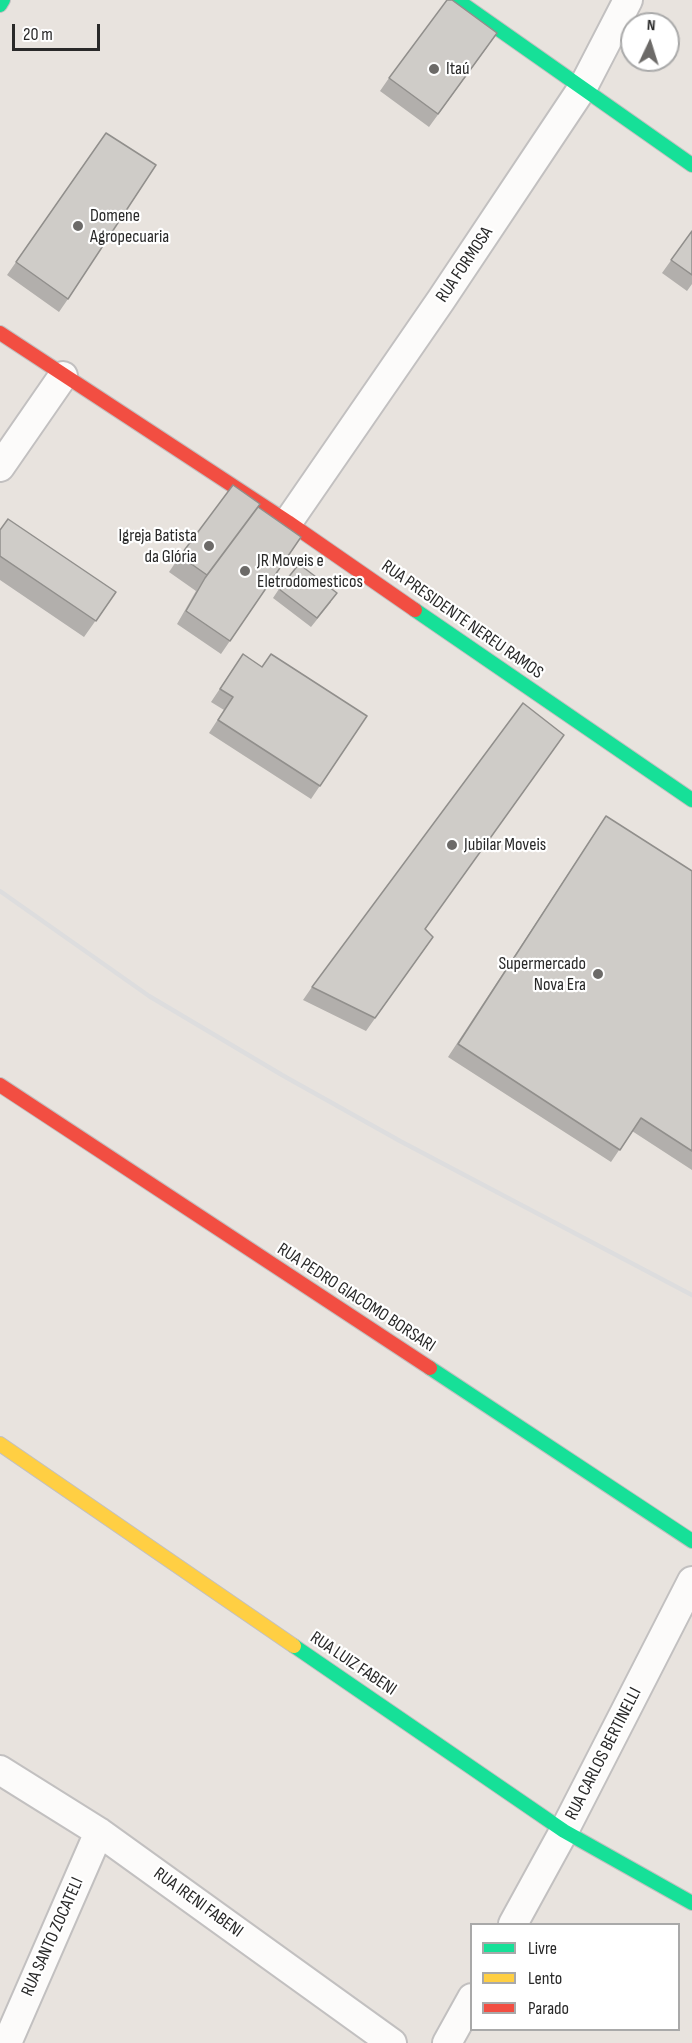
<!DOCTYPE html>
<meta charset="utf-8">
<style>
body{margin:0}
#map{position:relative;width:692px;height:2043px;overflow:hidden;background:#e8e3de;font-family:"Sofia Sans Condensed",sans-serif}
canvas{display:block}
.legend{position:absolute;left:470px;top:1923px;width:210px;height:108px;box-sizing:border-box;background:#fff;border:2px solid #a9a9a9;margin:0;padding:8px 10px;list-style:none;font-size:18px;color:#292929}
.legend li{display:flex;align-items:center;gap:12px;height:30px}
.legend b{width:30px;border:2px solid #a9a9a9}
.north{position:absolute;left:620px;top:12px;width:60px;height:60px;box-sizing:border-box;background:#fff;border:2px solid #a9a9a9;border-radius:50%;rotate:4deg;font-size:16px;font-weight:700;line-height:24px;text-align:center;color:#292929}
.north::after{content:'';display:block;margin:auto;width:21px;height:27px;background:#6c6a68;clip-path:polygon(50% 0,100% 100%,50% 72%,0 100%)}
.scale{position:absolute;left:12px;top:24px;width:88px;height:27px;box-sizing:border-box;border:3px solid #292929;border-top:0;padding-left:8px;font-size:18px;line-height:21px;white-space:nowrap;color:#292929;-webkit-text-stroke:4px #fff;paint-order:stroke}
</style>
<div id="map">
<canvas width="692" height="2043"></canvas>
<ul class="legend">
<li><b style="height:8px;background:#16e098"></b>Livre</li>
<li><b style="height:8px;background:#ffcf43"></b>Lento</li>
<li><b style="height:8px;background:#f24e42"></b>Parado</li>
</ul>
<div class="north">N</div>
<div class="scale">20 m</div>
</div>
<script>
const c = document.querySelector('canvas').getContext('2d');
c.lineJoin = 'round';
const shape = rows => new Path2D(rows.map(r => 'M' + r).join(''));
function stroke(path, color, width, dash) { c.strokeStyle = color; c.lineWidth = width; c.lineCap = dash ? 'butt' : 'round'; c.setLineDash(dash || []); c.stroke(path); }
function fill(path, color) { c.fillStyle = color; c.fill(path, 'evenodd'); }
function write(font, color, halo, rows, align = 'center') {
  c.font = font + ' "Sofia Sans Condensed",sans-serif'; c.lineWidth = 4.5; c.setLineDash([]); c.textBaseline = 'middle'; c.strokeStyle = halo; c.fillStyle = color; for (const [text, x, y, turn = 0] of rows) {
    c.save(); c.translate(x, y); c.rotate((+turn || 0) * Math.PI / 180); c.textAlign = isNaN(turn) ? turn : align; if (halo) c.strokeText(text, 0, 0); c.fillText(text, 0, 0); c.restore();
  }
}
const street = shape([
 [0,467,63,376],
 [288,522,441,300,583,87,628,0],
 [0,1770,99,1832,392,2043],
 [513,1924,564,1831,692,1581],
 [7,2043,99,1832],
 [447,2043,472,1998]
]);
const fast = shape([
 [457,0,692,165],
 [0,5,3,0],
 [415,610,692,800],
 [430,1368,692,1541],
 [294,1646,564,1831,692,1903]
]);
const slow = shape([
 [0,1444,294,1646]
]);
const jam = shape([
 [0,333,288,522,415,610],
 [0,1085,430,1368]
]);
stroke(street, '#c2c0c0', 32);
stroke(fast, '#c2c0c0', 16);
stroke(slow, '#c2c0c0', 16);
stroke(jam, '#c2c0c0', 16);
stroke(street, '#fcfbfa', 28);
stroke(fast, '#16e098', 14);
stroke(slow, '#ffcf43', 14);
stroke(jam, '#f24e42', 14);
stroke(shape([
 [0,891,149,996,282,1075,400,1141,692,1295]
]), '#ddddde', 4.5);
fill(shape([
 [488,46,429,127,380,91,389,78],
 [106,133,68,299,59,312,7,275],
 [692,231,692,284,687,291,662,273],
 [258,507,301,537,221,654,177,624,196,591,169,572,180,556],
 [0,530,116,592,84,637,0,580],
 [279,589,331,602,311,627,273,598],
 [243,654,262,667,367,716,311,799,209,733,224,710,211,702],
 [606,816,692,871,692,1170,632,1131,611,1162,448,1057],
 [426,929,433,937,366,1031,303,1000,312,987]
]), '#b2afac');
const building = shape([
 [447,0,452,0,497,33,438,114,389,78,447,0],
 [106,133,156,165,68,299,16,262,106,133],
 [692,231,692,275,671,260,692,231],
 [233,485,260,504,207,575,180,556,233,485],
 [258,507,301,537,230,641,186,611,205,578,258,507],
 [8,519,116,592,96,621,0,556,0,530,8,519],
 [299,564,337,593,317,618,279,589,299,564],
 [243,654,262,667,271,654,367,716,320,786,218,720,233,697,220,689,243,654],
 [523,703,564,735,425,929,433,937,375,1018,312,987,523,703],
 [606,816,692,871,692,1151,641,1118,620,1150,458,1044,606,816]
]);
fill(building, '#cfccc8');
stroke(building, '#918f8c', 1.5);
for (const [x, y, r, color] of [
 [434,69,6,"#6c6a68"],
 [78,226,6,"#6c6a68"],
 [209,546,6,"#6c6a68"],
 [245,571,6,"#6c6a68"],
 [452,845,6,"#6c6a68"],
 [598,974,6,"#6c6a68"]
]) { const dot = new Path2D(); dot.arc(x, y, r, 0, 2 * Math.PI); c.fillStyle = color; c.fill(dot); stroke(dot, '#fff', 2); }
write('18px', '#292929', '#fff', [
 ["Itaú",446,69],
 ["Domene",90,216],
 ["Agropecuaria",90,237],
 ["Igreja Batista",197,536,"right"],
 ["da Glória",197,557,"right"],
 ["JR Moveis e",257,561],
 ["Eletrodomesticos",257,582],
 ["Jubilar Moveis",464,845],
 ["Supermercado",586,964,"right"],
 ["Nova Era",586,985,"right"]
], 'left');
write('18px', '#292929', '#fff', [
 ["RUA FORMOSA",465,265,-56],
 ["RUA PRESIDENTE NEREU RAMOS",462,620,35],
 ["RUA PEDRO GIACOMO BORSARI",356,1298,33],
 ["RUA LUIZ FABENI",353,1664,34],
 ["RUA CARLOS BERTINELLI",604,1754,-63],
 ["RUA IRENI FABENI",198,1903,36],
 ["RUA SANTO ZOCATELI",53,1937,-66]
]);
</script>
